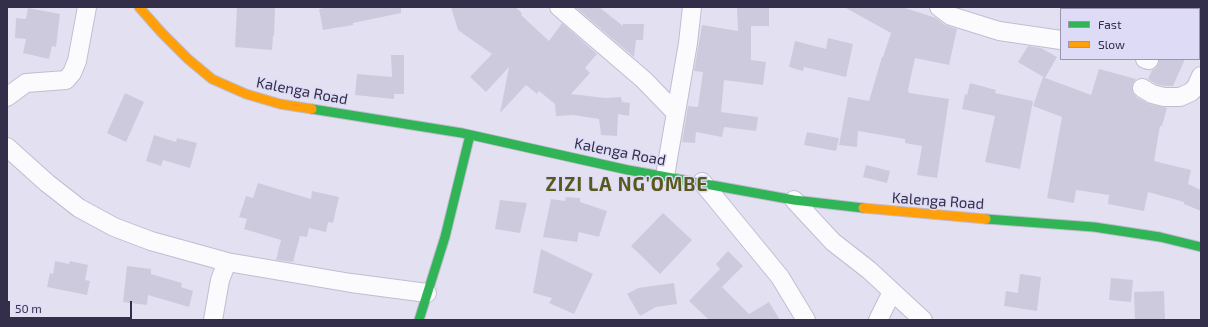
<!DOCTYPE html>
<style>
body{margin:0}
#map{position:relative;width:1208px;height:327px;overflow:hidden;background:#e3e1f1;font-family:"Exo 2",sans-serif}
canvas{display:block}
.frame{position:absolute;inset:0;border:8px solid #332f4a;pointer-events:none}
.legend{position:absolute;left:1060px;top:8px;width:140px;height:52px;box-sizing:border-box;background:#dedbf7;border:1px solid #9a96b2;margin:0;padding:5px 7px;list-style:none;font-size:12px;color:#332f4a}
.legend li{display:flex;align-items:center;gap:8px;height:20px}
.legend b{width:20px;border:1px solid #9a96b2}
.scale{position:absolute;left:8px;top:301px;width:124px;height:18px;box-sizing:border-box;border:2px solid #332f4a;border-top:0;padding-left:5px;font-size:12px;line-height:14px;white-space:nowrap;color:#332f4a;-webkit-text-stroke:3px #dedbf7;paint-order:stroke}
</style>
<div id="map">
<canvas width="1208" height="327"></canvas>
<div class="frame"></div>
<ul class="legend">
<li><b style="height:5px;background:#30b455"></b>Fast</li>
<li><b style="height:5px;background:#ff9f0a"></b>Slow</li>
</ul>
<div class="scale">50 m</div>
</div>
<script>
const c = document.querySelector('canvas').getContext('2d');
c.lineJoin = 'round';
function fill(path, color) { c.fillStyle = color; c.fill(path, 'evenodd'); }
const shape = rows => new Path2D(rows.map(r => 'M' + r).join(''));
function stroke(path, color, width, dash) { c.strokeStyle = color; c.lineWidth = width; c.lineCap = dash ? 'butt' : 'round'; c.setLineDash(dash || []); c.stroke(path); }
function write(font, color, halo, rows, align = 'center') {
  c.font = font + ' "Exo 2",sans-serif'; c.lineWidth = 3; c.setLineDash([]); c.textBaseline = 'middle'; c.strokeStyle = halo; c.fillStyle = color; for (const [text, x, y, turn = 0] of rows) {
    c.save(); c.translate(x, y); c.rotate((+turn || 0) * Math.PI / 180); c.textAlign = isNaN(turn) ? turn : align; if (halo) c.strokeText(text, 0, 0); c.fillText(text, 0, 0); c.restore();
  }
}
fill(shape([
 [237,7,275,7,274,36,273,36,272,50,235,47],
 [330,7,401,7,401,13,353,23,353,25,323,30,319,9],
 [451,7,515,7,522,13,521,15,549,41,562,23,597,54,585,68,590,73,571,94,605,98,621,97,622,102,630,103,629,116,618,114,617,136,601,135,599,119,573,115,556,116,555,104,539,91,537,94,526,85,500,113,509,67,486,92,470,77,492,54,458,30],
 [575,7,599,7,623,26,623,24,644,24,643,40,636,40,634,57],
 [737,7,769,7,769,26,751,26,751,60,766,62,763,85,724,80,721,112,758,117,756,131,724,127,722,137,696,132,695,143,682,142,688,106,698,107,703,72,694,71,702,25,738,31],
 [844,7,902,7,936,18,945,25,957,29,949,65,915,58,908,90,909,93,949,99,937,178,917,175,922,146,905,143,905,139,858,131,857,147,839,145,848,97,869,101,882,57,883,57,891,33],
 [28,8,60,14,56,47,52,46,49,59,23,53,26,39,15,38,16,18,26,19],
 [828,38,853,44,846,77,804,67,803,71,789,67,795,41,826,49],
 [1028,46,1041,48,1057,57,1045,78,1018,62],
 [391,55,404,55,404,94,394,94,394,99,355,95,357,74,392,77],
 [1159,59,1185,59,1173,86,1165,86,1156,84,1148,79,1152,70,1156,68,1159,63],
 [1099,69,1136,79,1133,83,1132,88,1133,93,1136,97,1149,104,1167,108,1162,126,1160,126,1154,161,1191,170,1188,184,1201,190,1201,211,1184,204,1184,202,1148,192,1144,211,1108,204,1109,195,1076,190,1074,203,1047,198,1062,117,1033,106,1043,77,1091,95],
 [970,83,996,90,995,93,1033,101,1020,169,985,162,995,116,962,109,965,94,967,95],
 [125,93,144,102,126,142,107,133],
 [807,132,839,138,836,151,804,145],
 [154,135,176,142,177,138,197,143,190,168,163,160,161,166,146,161],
 [866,165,890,171,887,183,863,177],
 [258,183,311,199,312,191,339,197,333,223,328,222,326,232,309,228,307,237,300,236,293,262,276,260,281,240,244,229,247,219,239,217,246,196,253,198],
 [566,197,580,198,580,202,607,211,599,237,579,232,577,242,543,237,551,199,565,201],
 [500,200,527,203,520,233,495,229],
 [663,213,692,240,660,274,631,246],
 [541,249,593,274,574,314,549,303,552,298,533,293],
 [728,251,743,266,722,287,749,314,769,302,780,320,709,320,689,301,720,269,716,264],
 [55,261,69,264,70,261,88,265,85,280,90,281,87,295,47,287,50,273,53,274],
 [127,266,151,269,151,274,182,283,181,287,193,291,189,307,148,295,147,305,123,302],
 [1020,274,1041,277,1037,311,1004,306,1006,291,1018,293],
 [1111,278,1133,280,1131,302,1109,300],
 [674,283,677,304,656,307,640,316,627,294,638,288],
 [1164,291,1165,319,1135,320,1134,292]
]), '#cdcadd');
const street = shape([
 [559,7,644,80,676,113],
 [939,7,951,16,999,31,1061,40],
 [1199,18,1201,23],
 [1145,59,1149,60],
 [1142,88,1152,94,1164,97,1180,97,1191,92,1196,87,1201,76],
 [7,97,26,83,66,80,72,73,77,61,87,7],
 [7,147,47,183,79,208,114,227,151,241,227,262,351,283,427,293],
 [665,176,688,43,692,7],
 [702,182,780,277,806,320],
 [794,200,833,242,869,270,923,320],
 [213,320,220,280,227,262],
 [878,320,892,292]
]);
const fast = shape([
 [312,109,462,133,628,170,794,200,863,208],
 [986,219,1094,227,1160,237,1201,247],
 [419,320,445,237,470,135]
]);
const slow = shape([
 [139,7,161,32,188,59,212,79,246,94,280,104,312,109],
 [863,208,986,219]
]);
stroke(street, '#c0bdd2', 20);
stroke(fast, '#c0bdd2', 11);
stroke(slow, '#c0bdd2', 11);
stroke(street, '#fbfafd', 18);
stroke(fast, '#30b455', 9);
stroke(slow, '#ff9f0a', 9);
write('15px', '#332f4a', '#dedbf7', [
 ["Kalenga Road",302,91,11],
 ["Kalenga Road",620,152,11],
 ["Kalenga Road",938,201,4]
]);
c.letterSpacing = '1px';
write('bold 19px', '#58591d', '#dedbf7', [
 ["ZIZI LA NG'OMBE",627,185]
]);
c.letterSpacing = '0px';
</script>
